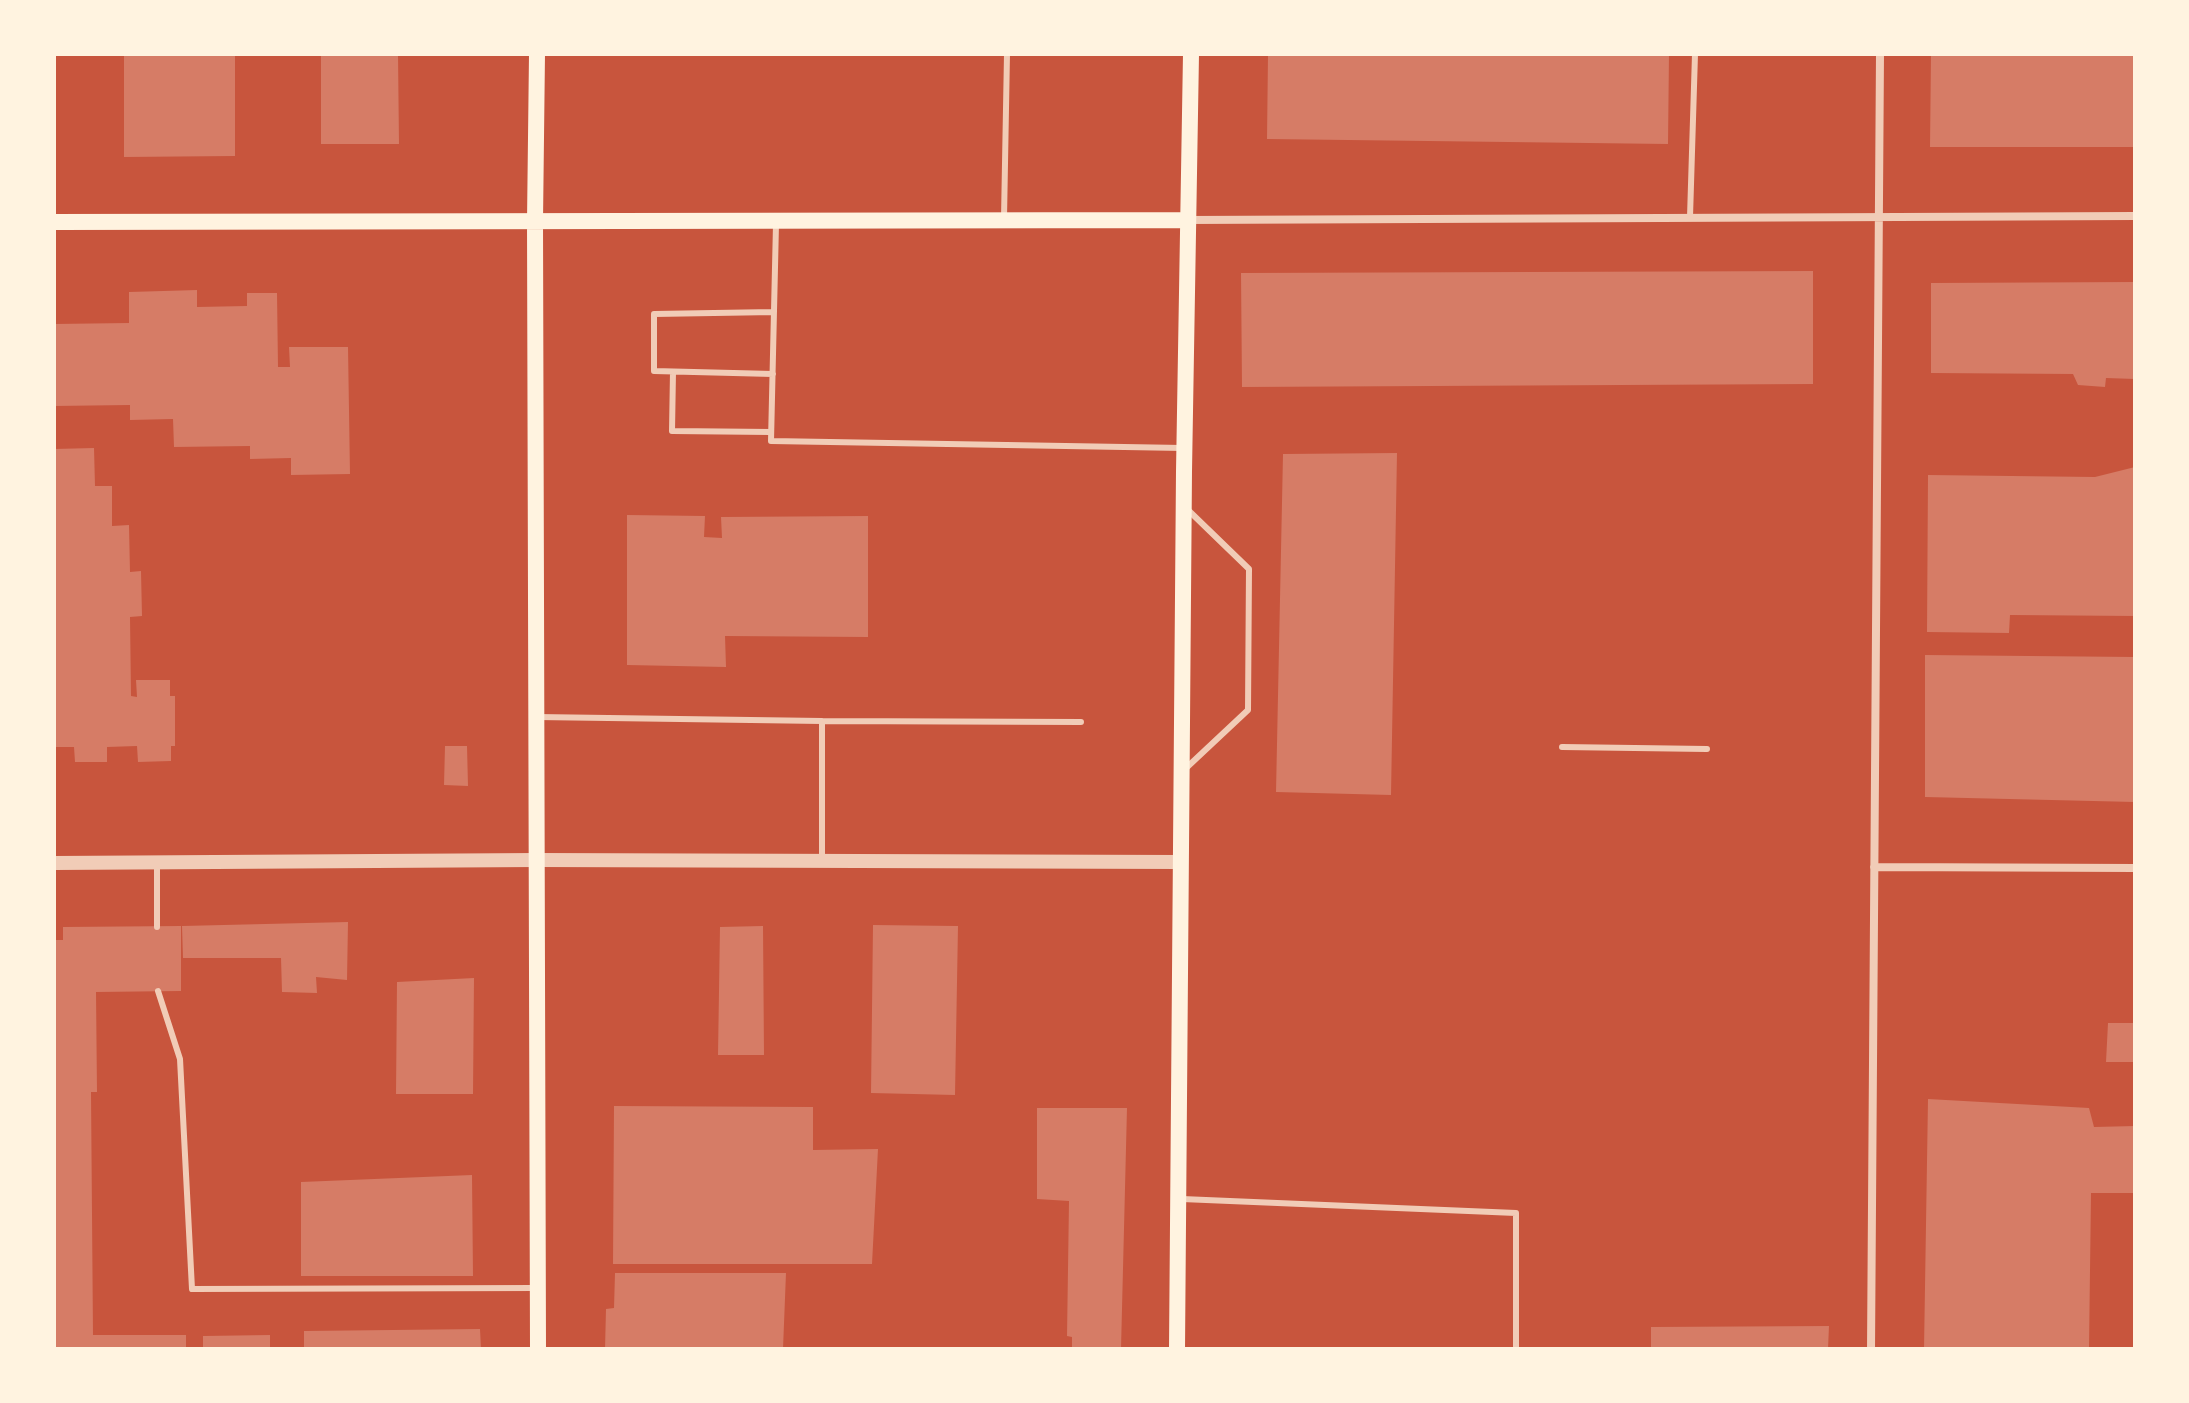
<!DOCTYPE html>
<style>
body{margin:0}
#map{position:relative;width:2189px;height:1403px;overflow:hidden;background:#c8553d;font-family:"Work Sans",sans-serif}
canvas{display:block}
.frame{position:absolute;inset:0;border:56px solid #fff3e0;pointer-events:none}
</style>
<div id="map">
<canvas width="2189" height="1403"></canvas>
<div class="frame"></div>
</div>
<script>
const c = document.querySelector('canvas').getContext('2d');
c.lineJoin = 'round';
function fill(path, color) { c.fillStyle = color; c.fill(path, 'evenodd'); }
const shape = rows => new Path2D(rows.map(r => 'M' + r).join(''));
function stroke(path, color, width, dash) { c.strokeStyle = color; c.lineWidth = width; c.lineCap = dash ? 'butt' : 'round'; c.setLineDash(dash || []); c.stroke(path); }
fill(shape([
 [124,54,235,54,235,156,124,157],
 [321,54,398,54,399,144,321,144],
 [1268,54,1669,54,1668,144,1267,139],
 [1931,54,2135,54,2135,147,1930,147],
 [1813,271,1813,384,1242,387,1241,273],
 [2135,282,2135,379,2106,378,2105,387,2078,385,2073,374,1931,373,1931,283],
 [197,290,197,307,247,306,247,293,277,293,278,367,290,367,289,347,348,347,350,474,291,475,291,458,250,459,250,446,174,447,173,419,130,420,130,405,54,406,54,324,129,323,129,292],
 [94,448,95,486,112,486,112,526,129,525,130,572,141,571,142,616,130,617,131,696,137,697,136,680,170,680,170,696,175,696,175,746,171,746,171,761,138,762,137,746,107,747,107,762,75,762,74,747,54,747,54,449],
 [1397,453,1391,795,1276,792,1283,454],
 [2135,467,2135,616,2010,615,2009,633,1927,632,1928,475,2095,477],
 [627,515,705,516,704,537,722,538,721,517,868,516,868,637,725,636,726,667,627,665],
 [1925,655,2135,657,2135,802,1925,797],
 [445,746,467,746,468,786,444,785],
 [348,922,347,980,316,977,317,993,282,992,281,958,183,958,182,926],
 [873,925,958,926,955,1095,871,1093],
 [181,926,181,991,96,992,97,1092,91,1092,93,1335,186,1335,186,1349,54,1349,54,940,63,940,63,927],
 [763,926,764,1055,718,1055,720,927],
 [474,978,473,1094,396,1094,397,982],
 [2108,1023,2135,1023,2135,1062,2106,1062],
 [1928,1099,2089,1108,2094,1127,2135,1126,2135,1193,2091,1193,2089,1349,1924,1349],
 [614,1106,813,1107,813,1150,878,1149,872,1264,613,1264],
 [1037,1108,1127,1108,1121,1349,1072,1349,1072,1337,1067,1336,1069,1201,1037,1199],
 [472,1175,473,1276,301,1276,301,1182],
 [615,1273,786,1273,783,1349,605,1349,606,1309,614,1308],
 [1829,1326,1828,1349,1651,1349,1651,1327],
 [480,1329,481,1349,304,1349,304,1331],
 [270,1335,270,1349,203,1349,203,1336]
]), '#d67c66');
stroke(shape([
 [1690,217,1695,54],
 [1004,218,1007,54],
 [776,224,771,441,1183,448],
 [673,372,672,431,771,432],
 [773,374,654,371,654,314,774,312],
 [537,717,822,721,822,860],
 [822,721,1081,722],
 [1562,747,1707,749],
 [1184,770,1248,710,1249,569,1186,508],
 [157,863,157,927],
 [158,991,180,1059,192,1289,535,1288],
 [1182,1199,1516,1213,1516,1349]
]), '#f1ccb7', 6);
stroke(shape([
 [1187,220,2135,216],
 [1874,867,2135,868],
 [1871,1349,1880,54]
]), '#f1ccb7', 8);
stroke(shape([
 [54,863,537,860,1180,862]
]), '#f1ccb7', 14);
stroke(shape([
 [537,54,535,221,538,1349],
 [54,222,1186,220],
 [1177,1349,1184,471,1191,54]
]), '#fff3e0', 16);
</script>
